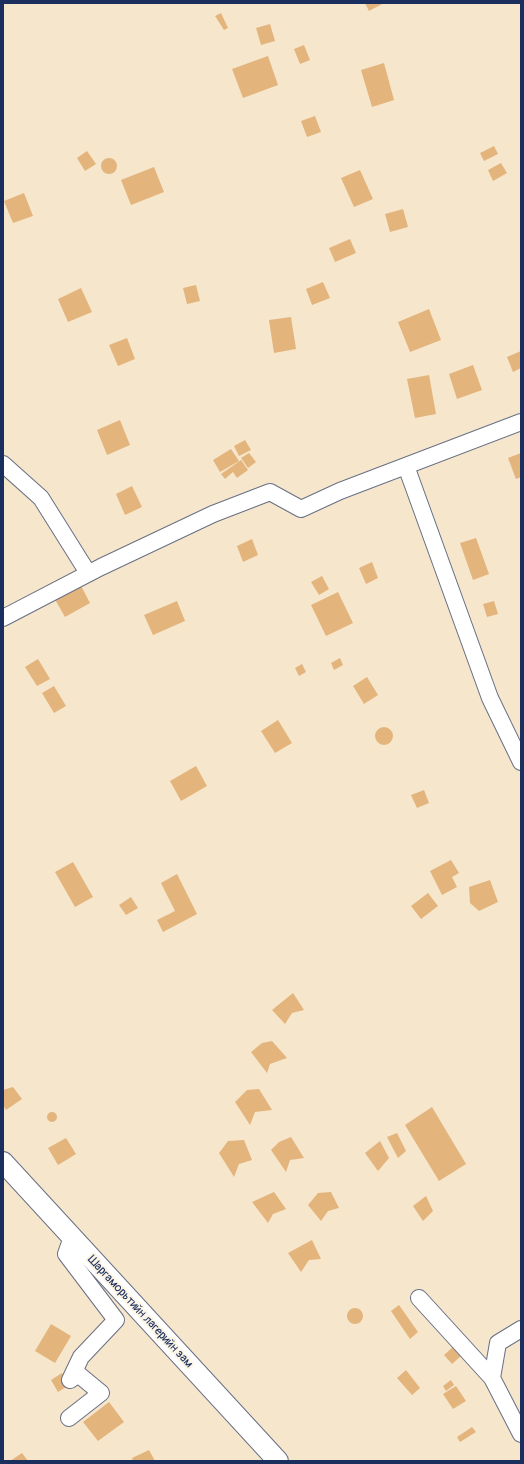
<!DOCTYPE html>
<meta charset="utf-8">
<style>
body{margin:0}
#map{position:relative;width:524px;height:1464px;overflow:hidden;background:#f6e6cc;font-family:Pangolin,sans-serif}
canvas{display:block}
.frame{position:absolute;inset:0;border:4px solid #1b2f5e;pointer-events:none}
</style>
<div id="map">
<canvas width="524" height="1464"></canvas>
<div class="frame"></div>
</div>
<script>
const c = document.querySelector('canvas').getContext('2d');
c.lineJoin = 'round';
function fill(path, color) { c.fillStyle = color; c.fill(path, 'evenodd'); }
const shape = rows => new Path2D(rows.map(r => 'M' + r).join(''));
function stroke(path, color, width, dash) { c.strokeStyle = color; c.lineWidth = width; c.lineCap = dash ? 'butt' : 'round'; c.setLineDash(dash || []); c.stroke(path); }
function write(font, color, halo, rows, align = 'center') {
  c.font = font + ' Pangolin,sans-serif'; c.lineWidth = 4; c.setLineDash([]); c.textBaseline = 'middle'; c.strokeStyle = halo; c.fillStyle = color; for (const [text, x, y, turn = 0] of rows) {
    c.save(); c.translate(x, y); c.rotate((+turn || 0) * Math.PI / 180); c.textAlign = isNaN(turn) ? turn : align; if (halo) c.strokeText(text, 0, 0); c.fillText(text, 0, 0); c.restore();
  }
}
fill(shape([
 [365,3,384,3,369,11],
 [221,13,228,28,224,30,215,16],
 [270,24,275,41,261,45,256,28],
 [304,45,310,60,300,64,294,49],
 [268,56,278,85,243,98,232,69],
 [384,63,394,100,372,107,361,70],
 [315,116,321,132,307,137,301,121],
 [494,146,498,154,484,161,480,153],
 [87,151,96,164,85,171,77,158],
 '101 166a8 8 0 1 1 16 0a8 8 0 1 1-16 0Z',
 [501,163,507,173,493,181,488,170],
 [154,167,164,192,131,205,121,180],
 [360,170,373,199,354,207,341,178],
 [24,193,33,216,13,223,4,201],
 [403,209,408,227,390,232,385,214],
 [350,239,356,253,335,262,329,248],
 [323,282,330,298,312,305,306,289],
 [196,285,200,301,187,304,183,288],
 [81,288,92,312,68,322,58,299],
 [429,309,441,340,410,352,398,322],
 [291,317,296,349,274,353,269,320],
 [127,338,135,359,118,366,109,345],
 [521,351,521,368,513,372,507,357],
 [473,365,482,390,457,399,449,374],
 [429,375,436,414,415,418,407,379],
 [120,420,130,445,107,455,97,430],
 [245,440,251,450,239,456,234,446],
 [231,449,239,461,220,472,213,460],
 [249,453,256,462,248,468,241,458],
 [521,453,521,477,516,479,508,458],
 [241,460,248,470,237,478,233,472,225,479,221,474],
 [132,486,142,507,125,515,116,494],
 [476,538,489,574,473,580,460,543],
 [252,539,258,555,243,562,237,546],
 [372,562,378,578,366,584,359,568],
 [322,576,329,589,319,595,311,582],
 [79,582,90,603,65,617,53,596],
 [338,592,353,623,326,636,311,605],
 [177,601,185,621,153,635,144,615],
 [494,601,498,614,487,617,483,604],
 [340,658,343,665,334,670,331,663],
 [38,659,50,679,37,686,25,667],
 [302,664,306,672,299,676,295,668],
 [367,677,378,695,364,704,353,686],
 [54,686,66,706,54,713,42,693],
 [278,720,292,743,275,753,261,731],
 '375 736a9 9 0 1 1 18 0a9 9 0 1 1-18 0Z',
 [196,766,207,786,181,801,170,781],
 [424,790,429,803,417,808,411,795],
 [451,860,459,873,452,877,457,887,442,895,430,871],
 [73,862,93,897,75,907,55,872],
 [177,874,197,914,163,932,157,920,175,911,161,883],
 [490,880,498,902,479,911,470,903,469,887],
 [428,893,438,906,421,919,411,906],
 [131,897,138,908,126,915,119,905],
 [293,993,304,1010,292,1013,285,1024,272,1010],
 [272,1041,287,1058,270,1064,267,1073,251,1052,262,1043],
 [13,1087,22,1099,6,1110,3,1105,3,1090],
 [259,1089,272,1110,255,1112,250,1125,235,1102,247,1090],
 [432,1107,466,1164,439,1181,405,1125],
 '47 1117a5 5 0 1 1 10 0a5 5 0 1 1-10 0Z',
 [397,1133,406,1151,398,1158,387,1137],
 [291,1137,304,1158,290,1160,286,1172,271,1150,279,1142],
 [66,1138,76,1154,58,1165,48,1148],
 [244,1140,252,1160,239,1164,234,1177,219,1153,228,1141],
 [380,1141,389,1158,378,1171,365,1153],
 [274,1192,286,1209,273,1214,268,1223,252,1202],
 [331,1192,339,1208,328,1211,321,1221,308,1205,318,1193],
 [426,1196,433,1211,423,1221,413,1206],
 [312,1240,321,1259,309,1260,301,1272,288,1253],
 [399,1305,418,1332,410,1339,391,1311],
 '347 1316a8 8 0 1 1 16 0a8 8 0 1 1-16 0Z',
 [51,1324,71,1336,55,1363,35,1351],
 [453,1347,461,1356,452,1364,444,1355],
 [406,1370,420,1388,412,1395,397,1378],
 [62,1373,69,1385,58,1392,51,1380],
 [451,1380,454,1385,446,1391,443,1386],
 [456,1386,466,1401,453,1409,443,1394],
 [109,1402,124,1422,98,1441,83,1422],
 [472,1427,476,1432,460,1442,457,1437],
 [149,1450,155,1461,133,1461,132,1458],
 [22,1453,28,1461,10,1461]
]), '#e4b47d');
const minor = shape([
 [3,464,41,498,88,573],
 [406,466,490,698,521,762],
 [3,618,101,567,213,514,270,492,301,509,340,491,521,422],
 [419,1298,492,1378,521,1434],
 [492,1378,498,1343,521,1329],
 [69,1418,101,1393,78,1374,70,1380,81,1357,116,1320,66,1254,72,1237]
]);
const tertiary = shape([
 [3,1162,278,1461]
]);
stroke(minor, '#686f84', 18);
stroke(tertiary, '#686f84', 22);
stroke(minor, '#fff', 16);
stroke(tertiary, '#fff', 20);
write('12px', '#1b2f5e', '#fcf5e5', [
 ["Шаргаморьтийн лагерийн зам",140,1312,47]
]);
</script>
